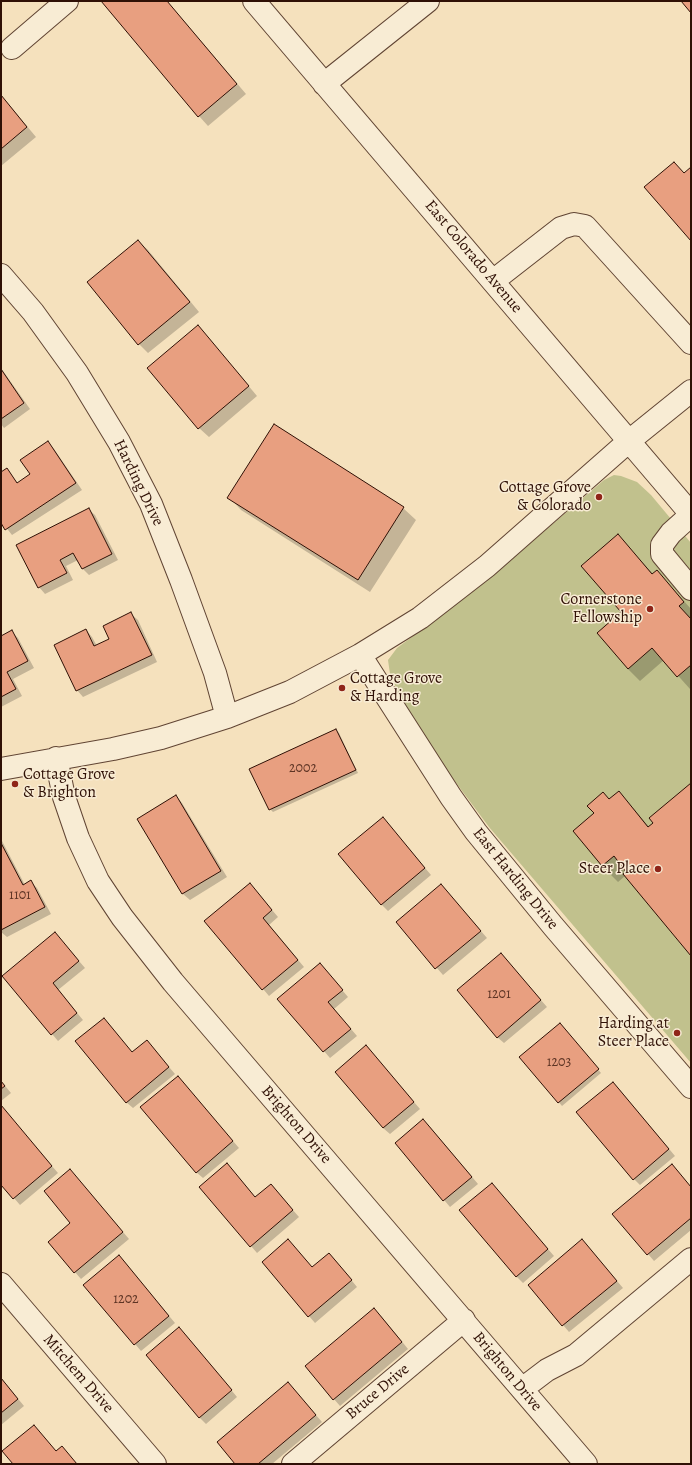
<!DOCTYPE html>
<style>
body{margin:0}
#map{position:relative;width:692px;height:1465px;overflow:hidden;background:#f5e1bd;font-family:Alegreya,serif}
canvas{display:block}
.frame{position:absolute;inset:0;border:2px solid #2f1005;pointer-events:none}
</style>
<div id="map">
<canvas width="692" height="1465"></canvas>
<div class="frame"></div>
</div>
<script>
const c = document.querySelector('canvas').getContext('2d');
c.lineJoin = 'round';
function fill(path, color) { c.fillStyle = color; c.fill(path, 'evenodd'); }
const shape = rows => new Path2D(rows.map(r => 'M' + r).join(''));
function stroke(path, color, width, dash) { c.strokeStyle = color; c.lineWidth = width; c.lineCap = dash ? 'butt' : 'round'; c.setLineDash(dash || []); c.stroke(path); }
function write(font, color, halo, rows, align = 'center') {
  c.font = font + ' Alegreya,serif'; c.lineWidth = 3; c.setLineDash([]); c.textBaseline = 'middle'; c.strokeStyle = halo; c.fillStyle = color; for (const [text, x, y, turn = 0] of rows) {
    c.save(); c.translate(x, y); c.rotate((+turn || 0) * Math.PI / 180); c.textAlign = isNaN(turn) ? turn : align; if (halo) c.strokeText(text, 0, 0); c.fillText(text, 0, 0); c.restore();
  }
}
fill(shape([
 [614,475,621,476,637,482,651,495,691,543,691,1063,489,827,433,752,397,690,390,674,388,660,397,648,479,587,604,480]
]), '#c1c18d');
fill(shape([
 [102,1,167,1,246,94,208,126,199,116],
 [1,95,36,137,1,166],
 [138,241,148,250,199,312,148,353,139,344],
 [207,336,257,396,209,437,199,428],
 [1,368,30,409,4,428,1,424],
 [274,426,403,508,416,520,370,592,241,510,229,497],
 [48,443,54,449,82,490,12,535,1,521,1,473,6,470,18,483,31,475],
 [88,509,95,515,118,560,89,575,83,569,78,560,66,566,73,580,45,594,39,587],
 [618,536,653,574,657,571,691,609,690,689,664,660,640,681,628,669,622,612],
 [131,614,138,620,157,662,83,697,77,690,86,630,92,637,97,646,110,640],
 [12,632,18,638,34,668,13,679,22,696,1,707,1,637],
 [336,730,339,733,358,773,273,812,270,809],
 [691,785,691,954,625,876,618,882,602,866,574,831,618,793,634,809,649,827],
 [176,796,182,803,227,877,190,900,183,894,138,819],
 [389,825,431,875,388,911,382,905],
 [1,839,25,885,31,882,37,888,51,914,7,937,1,932],
 [441,885,487,938,443,975,397,922],
 [256,891,278,917,269,925,304,967,269,996,206,921],
 [55,933,85,968,58,990,83,1020,58,1041,4,977],
 [501,954,547,1007,504,1043,497,1037],
 [326,971,348,997,334,1009,357,1036,330,1058,279,999],
 [563,1027,601,1073,562,1106,521,1057],
 [147,1041,175,1074,133,1108,126,1102,133,1053],
 [366,1046,420,1109,390,1134,383,1128],
 [178,1077,239,1148,203,1178,196,1172],
 [1,1081,11,1093,1,1101],
 [619,1089,675,1156,640,1185,634,1179],
 [1,1107,58,1173,20,1205,1,1183],
 [430,1127,478,1184,450,1207,396,1143],
 [70,1170,129,1239,81,1279,49,1242,72,1223],
 [233,1171,256,1198,277,1192,299,1217,257,1253,251,1246],
 [678,1172,691,1187,691,1230,654,1261,614,1214],
 [492,1184,554,1256,523,1283,516,1276],
 [288,1240,312,1268,335,1260,357,1287,315,1323,309,1316],
 [588,1247,623,1288,569,1332,529,1285],
 [125,1263,175,1323,141,1351,85,1285],
 [381,1316,408,1349,340,1406,306,1367],
 [186,1335,237,1397,206,1424,199,1417],
 [1,1378,24,1406,1,1425],
 [288,1383,322,1422,272,1464,236,1464]
]), '#0003');
const building = shape([
 [101,1,167,1,237,84,198,117,101,1],
 [681,1,691,1,691,13,681,1],
 [1,95,27,127,1,149,1,95],
 [674,162,684,173,691,167,691,241,644,187,674,162],
 [138,240,190,302,138,345,87,282,138,240],
 [198,325,249,386,198,429,147,368,198,325],
 [1,369,24,403,1,419,1,369],
 [274,424,404,507,358,580,227,498,274,424],
 [48,441,76,483,5,530,1,523,1,472,7,468,17,483,30,474,20,460,48,441],
 [89,508,112,554,82,569,73,553,60,560,67,573,38,588,16,545,89,508],
 [618,534,652,574,657,570,684,602,679,606,691,619,691,665,677,677,652,648,628,669,597,633,621,612,581,566,618,534],
 [131,612,152,655,76,691,54,645,86,629,94,646,109,639,103,626,131,612],
 [12,630,28,661,7,672,16,689,1,697,1,636,12,630],
 [336,729,356,770,269,810,249,769,336,729],
 [691,783,691,956,623,874,626,872,614,856,602,866,573,831,594,813,587,806,603,792,609,799,619,791,648,827,653,823,649,818,691,783],
 [176,795,221,871,182,894,137,819,176,795],
 [383,817,425,868,381,905,338,854,383,817],
 [1,843,23,885,31,880,45,907,1,930,1,843],
 [250,883,272,910,263,918,298,960,262,990,204,921,250,883],
 [441,884,481,931,435,969,396,922,441,884],
 [55,932,79,961,53,983,77,1013,51,1035,2,976,55,932],
 [501,953,541,1000,497,1038,457,990,501,953],
 [320,963,343,990,328,1002,351,1029,323,1052,277,999,320,963],
 [104,1018,132,1052,147,1040,169,1067,126,1103,75,1041,104,1018],
 [560,1023,599,1069,558,1103,519,1057,560,1023],
 [366,1045,414,1102,383,1128,335,1072,366,1045],
 [178,1076,233,1141,196,1173,140,1107,178,1076],
 [1,1081,5,1086,1,1089,1,1081],
 [613,1082,669,1149,633,1180,576,1112,613,1082],
 [1,1105,52,1166,13,1199,1,1185,1,1105],
 [423,1119,472,1177,443,1201,395,1143,423,1119],
 [227,1163,255,1197,271,1184,293,1210,250,1247,199,1187,227,1163],
 [672,1164,691,1187,691,1218,647,1255,612,1214,672,1164],
 [70,1169,123,1232,74,1273,48,1242,70,1223,44,1191,70,1169],
 [492,1183,548,1249,516,1277,459,1210,492,1183],
 [288,1239,312,1267,329,1253,352,1280,308,1317,262,1262,288,1239],
 [582,1239,617,1281,562,1326,528,1285,582,1239],
 [119,1255,169,1316,134,1345,83,1285,119,1255],
 [374,1308,402,1342,333,1400,305,1366,374,1308],
 [179,1327,232,1390,199,1418,146,1355,179,1327],
 [1,1378,18,1399,1,1413,1,1378],
 [288,1382,316,1415,258,1464,235,1464,217,1442,288,1382],
 [34,1425,56,1451,62,1446,77,1464,13,1464,2,1451,34,1425]
]);
fill(building, '#e89f80');
stroke(building, '#2f1005', 1);
const minor = shape([
 [254,1,691,514],
 [12,48,67,1],
 [324,84,428,1],
 [1,275,33,312,77,373,119,442,151,504,181,580,215,673,227,717],
 [493,281,561,228,574,224,585,226,691,343],
 [691,515,671,533,662,545,662,554,691,589],
 [360,655,451,797,476,832,553,926,691,1087],
 [56,758,64,797,78,838,98,881,122,917,173,982,586,1464],
 [1,769,113,749,161,738,227,717,290,692,360,655,420,618,487,566,629,441,691,391],
 [1,1284,155,1464],
 [522,1389,547,1370,576,1355,691,1259],
 [293,1464,464,1320]
]);
stroke(minor, '#604433', 24);
stroke(minor, '#f8ecd4', 22);
for (const [x, y, r, color] of [
 [599,497,4,"#8f2418"],
 [650,609,4,"#8f2418"],
 [342,688,4,"#8f2418"],
 [15,784,4,"#8f2418"],
 [658,869,4,"#8f2418"],
 [677,1033,4,"#8f2418"]
]) { const dot = new Path2D(); dot.arc(x, y, r, 0, 2 * Math.PI); c.fillStyle = color; c.fill(dot); stroke(dot, '#f8ecd4', 1.5); }
write('14px', '#5d3424', null, [
 ["2002",303,769],
 ["1101",20,896],
 ["1201",499,995],
 ["1203",559,1063],
 ["1202",126,1300]
]);
write('16px', '#2f1005', '#f8ecd4', [
 ["East Colorado Avenue",473,257,50],
 ["Harding Drive",138,483,64],
 ["East Harding Drive",515,879,51],
 ["Brighton Drive",296,1125,49],
 ["Brighton Drive",507,1372,50],
 ["Mitchem Drive",78,1374,49],
 ["Bruce Drive",378,1392,-40]
]);
write('16px', '#2f1005', '#f8ecd4', [
 ["Cottage Grove",591,488],
 ["& Colorado",591,506],
 ["Cornerstone",642,600],
 ["Fellowship",642,618],
 ["Cottage Grove",350,679,"left"],
 ["& Harding",350,697,"left"],
 ["Cottage Grove",23,775,"left"],
 ["& Brighton",23,793,"left"],
 ["Steer Place",650,869],
 ["Harding at",669,1024],
 ["Steer Place",669,1042]
], 'right');
</script>
